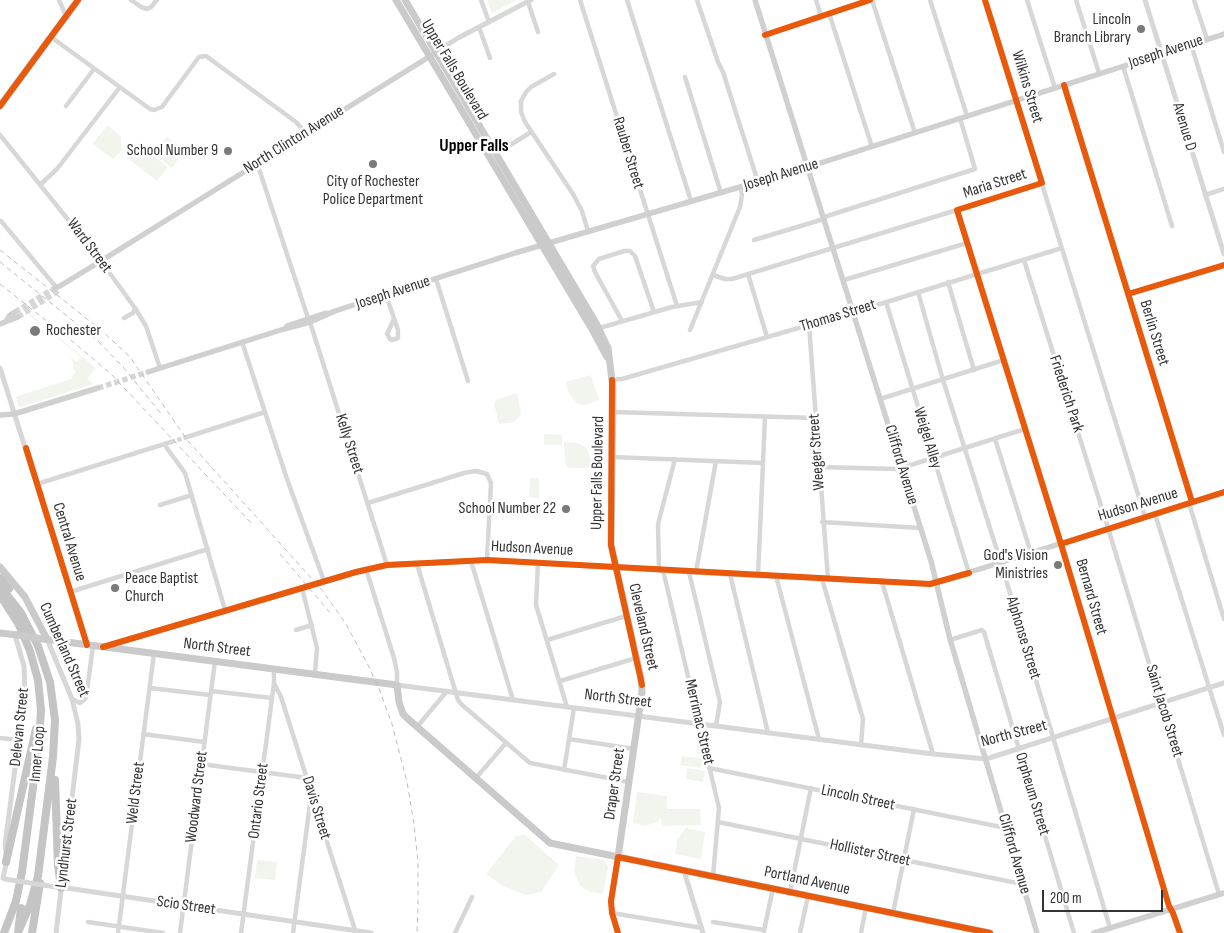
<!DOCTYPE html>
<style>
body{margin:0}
#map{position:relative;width:1224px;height:933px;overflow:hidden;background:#fff;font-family:"Sofia Sans Condensed",sans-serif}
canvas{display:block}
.scale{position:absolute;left:1042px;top:890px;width:121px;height:22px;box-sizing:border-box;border:2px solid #333;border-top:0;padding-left:6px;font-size:15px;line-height:18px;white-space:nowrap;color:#333;-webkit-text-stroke:4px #fff;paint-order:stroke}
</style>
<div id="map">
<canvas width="1224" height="933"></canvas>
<div class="scale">200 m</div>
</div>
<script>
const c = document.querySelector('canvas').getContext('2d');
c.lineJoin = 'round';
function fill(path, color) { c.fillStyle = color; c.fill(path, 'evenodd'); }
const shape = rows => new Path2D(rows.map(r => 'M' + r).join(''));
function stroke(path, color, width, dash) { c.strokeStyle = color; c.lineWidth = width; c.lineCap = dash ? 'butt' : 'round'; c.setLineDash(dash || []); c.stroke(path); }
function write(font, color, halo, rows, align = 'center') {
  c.font = font + ' "Sofia Sans Condensed",sans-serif'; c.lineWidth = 5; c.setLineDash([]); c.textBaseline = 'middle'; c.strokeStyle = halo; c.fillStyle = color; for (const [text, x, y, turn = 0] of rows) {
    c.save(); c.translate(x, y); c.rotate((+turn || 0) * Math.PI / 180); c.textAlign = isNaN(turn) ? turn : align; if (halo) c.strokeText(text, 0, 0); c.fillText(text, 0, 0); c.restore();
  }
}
fill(shape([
 [487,0,517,0,492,13],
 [108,125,121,137,121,151,113,159,92,144],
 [167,137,185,150,172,168,164,162,160,155,161,144],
 [137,143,168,167,157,181,126,157],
 [30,314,96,368,87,379,93,384,20,407,18,406,16,398,18,396,71,379,75,372,71,357,77,362,81,357,29,315],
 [591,375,599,400,585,405,577,404,568,392,566,382],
 [517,393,521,414,514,422,499,424,494,404,496,400],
 [544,434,562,435,562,445,544,445],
 [564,442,577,443,586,447,591,459,591,468,569,468,565,463],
 [530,478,539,478,539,498,529,497],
 [682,756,703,759,701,768,680,765],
 [687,768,705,771,703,782,686,779],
 [637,792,667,796,667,809,700,809,701,825,662,826,661,818,657,822,645,826,633,823],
 [686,828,705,832,701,859,675,854,677,840],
 [525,835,559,865,541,892,525,895,503,886,486,874,516,836],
 [576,856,604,860,608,866,603,894,590,892,580,886,574,872],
 [257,860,277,862,275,880,255,878]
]), '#f1f5ed');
stroke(shape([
 [171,442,187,437]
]), '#d6d6d6', 4.5, [4.5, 2]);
stroke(shape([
 [15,312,55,288],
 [18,317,58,291],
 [98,388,148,372]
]), '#d6d6d6', 5.5, [5.5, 3]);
stroke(shape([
 [59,0,66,16],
 [131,0,141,7,147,9,151,7,157,0],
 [481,0,489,22],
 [580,0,677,306],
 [627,0,691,201],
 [697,0,718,62,723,72,758,182],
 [816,0,821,16],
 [872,0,915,133],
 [930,0,967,116],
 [985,0,1145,517],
 [1027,0,1055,88],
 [1076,0,1099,73],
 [1194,0,1207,39],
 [528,2,538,32],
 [829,13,872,147],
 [479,27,490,58],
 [765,35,870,0],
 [51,37,150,109,154,110,162,107,199,57,206,56,296,122,306,133],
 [1191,44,1224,152],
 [1123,66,1172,226],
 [554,74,531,87,526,92,521,101,521,112,525,122,573,194,582,211,588,231],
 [685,77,721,193],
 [1064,85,1192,502],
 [66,106,94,69],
 [0,135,98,257,135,308,146,326,160,368],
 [496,154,531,132],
 [256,164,260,172,308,318],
 [41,184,57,169,120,87],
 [1205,195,1224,189],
 [957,210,1061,544,1169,906,1173,913,1180,933],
 [824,217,975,169,960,118],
 [1,221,56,287],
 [754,240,824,219],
 [1024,260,1108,528,1219,894],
 [748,274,767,337],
 [713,275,725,279,732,279,957,210,1042,183],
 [436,279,468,381],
 [844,280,967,243],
 [948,282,974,370],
 [918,292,943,380,1001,563,1110,928],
 [1128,294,1224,265],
 [386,295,398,330,398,338,392,340,390,339,387,334,394,319],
 [886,302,969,573],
 [124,318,133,313,135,308],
 [622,321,595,272,593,266,599,259,624,251,630,251,635,256,654,312],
 [310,322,387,565],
 [809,325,828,579],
 [596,329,672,307,702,302],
 [690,330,740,207,742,195,741,187],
 [242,342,287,479,324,581],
 [612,380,622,379,854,312,1062,248],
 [880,399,1004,360],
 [613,412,815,418],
 [187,437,265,412],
 [995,439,1031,553],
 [164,444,185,473,225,610],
 [612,457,763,463],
 [818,467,898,469,1025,429],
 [37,484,171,442],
 [368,503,464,473,476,471,487,474,491,483,487,560],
 [1189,503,1224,619],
 [160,505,192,495],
 [1155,514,1224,735],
 [822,522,920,528],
 [471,561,513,700],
 [538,562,536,605,567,707],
 [417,564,458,700,461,704,530,763,629,782],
 [366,569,394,658,397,672,397,685],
 [659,570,658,524,675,459],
 [663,570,719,808,713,876],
 [689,572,720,702,716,726],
 [696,572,716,461],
 [730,574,768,733],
 [758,576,765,417],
 [776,576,819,739],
 [822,579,863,719,861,745],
 [882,582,933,754],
 [302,588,317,648,315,674],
 [70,592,208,549],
 [296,630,312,625],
 [547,640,626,616],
 [950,640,982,630,984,632,1074,933],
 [560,681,636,658],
 [274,683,281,697,356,933],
 [150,688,210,695],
 [211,691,272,698],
 [72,699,80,703,86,698,93,646],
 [417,727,447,691],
 [143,734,204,742],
 [0,738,19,740],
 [569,739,634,749],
 [201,764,307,778],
 [709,768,1006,828],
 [564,770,574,708],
 [476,778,506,743],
 [718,822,1022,884],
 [790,892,811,788],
 [612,913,702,928],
 [893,913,914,809],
 [88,922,163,933],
 [713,922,764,930],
 [764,931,773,888],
 [118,933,154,653],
 [180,933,215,661],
 [241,933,274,683,274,669],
 [293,933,311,796],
 [455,933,472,897],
 [800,933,808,896],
 [861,933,866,907]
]), '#d7d7d7', 4.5);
stroke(shape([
 [1145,0,1224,254],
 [436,52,458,38,531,0],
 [0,368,87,645],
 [47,639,72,699,78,724,79,739,56,933],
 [397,685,933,754,986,759,1224,683],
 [684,871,703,933],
 [3,878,7,860,5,845,25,692,24,666,15,635],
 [60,887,371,933]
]), '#d7d7d7', 5);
stroke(shape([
 [755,0,931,561,950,639,1037,933],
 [55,288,60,286,96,264,432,55],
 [7,320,10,315,15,312],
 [0,324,18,317],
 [287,326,326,313],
 [148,372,284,329,310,322,335,311,515,253,808,167,1224,34],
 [0,415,14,414,98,388],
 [103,647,356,572,387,565,487,560,730,574,932,584,1224,492],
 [618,857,611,901,612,913,618,933],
 [1094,933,1224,893]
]), '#d0d0d0', 5.5);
stroke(shape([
 [396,0,593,331,607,357],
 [405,0,596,323,608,348,613,389,611,545,641,678,642,692,618,857],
 [0,106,78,0],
 [0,567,25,597,47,639],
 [0,633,17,635],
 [43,639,397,685,399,702,403,714,407,718,550,843,990,933]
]), '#cacaca', 7);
stroke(shape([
 [0,578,9,589],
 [0,586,21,613,38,646,50,682,55,720,53,757,38,876,30,905,19,930],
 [0,595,18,623,30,651,38,680,41,710,39,741,22,872,16,901,4,933],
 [55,780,58,865,61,888],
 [6,862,36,729],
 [32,933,40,883]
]), '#c4c4c4', 8);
stroke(shape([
 [0,250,101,330,130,357,188,441,322,590,346,624,368,665,380,691,392,724,407,782,414,824,418,862,418,906,417,933],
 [0,262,98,341,123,367,163,416],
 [0,284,77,345,111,374,253,525],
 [280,554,332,615]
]), '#bebebe', 1, [5, 4]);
stroke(shape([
 [5,879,56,887]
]), '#d7d7d7', 5);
stroke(shape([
 [17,635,43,639]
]), '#cacaca', 7);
stroke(shape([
 [18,933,21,908]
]), '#c4c4c4', 8);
stroke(shape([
 [985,0,1042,183,957,210,1061,544,1169,906,1173,913,1180,933],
 [765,35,870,0],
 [1064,85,1192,502],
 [0,106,78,0],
 [1128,294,1224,265],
 [612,380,611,545,642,685],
 [26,448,87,645],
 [1061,544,1224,492],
 [103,647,356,572,387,565,487,560,930,584,969,573],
 [618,933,612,913,611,901,618,857,990,933]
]), '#e8590c', 6);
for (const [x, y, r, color] of [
 [1141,29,5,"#7a7a7a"],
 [228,151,5,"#7a7a7a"],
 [373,164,5,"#7a7a7a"],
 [35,331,6,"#7a7a7a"],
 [566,509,5,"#7a7a7a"],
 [1058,565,5,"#7a7a7a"],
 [115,588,5,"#7a7a7a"]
]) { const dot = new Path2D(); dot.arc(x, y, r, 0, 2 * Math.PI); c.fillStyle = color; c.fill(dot); stroke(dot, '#fff', 2); }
write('16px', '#333', '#fff', [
 ["Lincoln",1131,20],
 ["Branch Library",1131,38],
 ["School Number 9",218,151],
 ["City of Rochester",373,182,"center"],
 ["Police Department",373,200,"center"],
 ["Rochester",46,331,"left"],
 ["School Number 22",556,509],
 ["God's Vision",1048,556],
 ["Ministries",1048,574],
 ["Peace Baptist",125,579,"left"],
 ["Church",125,597,"left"]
], 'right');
write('16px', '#333', '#fff', [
 ["Joseph Avenue",1166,52,-18],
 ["Upper Falls Boulevard",454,70,59],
 ["Wilkins Street",1027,87,73],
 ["Avenue D",1184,127,73],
 ["North Clinton Avenue",294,140,-32],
 ["Rauber Street",628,153,73],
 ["Joseph Avenue",781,175,-17],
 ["Maria Street",995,184,-18],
 ["Ward Street",89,246,53],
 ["Joseph Avenue",393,293,-18],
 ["Thomas Street",838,316,-17],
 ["Berlin Street",1154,333,73],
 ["Friederich Park",1066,394,72],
 ["Weigel Alley",927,438,73],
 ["Kelly Street",349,444,72],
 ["Weeger Street",817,452,-94],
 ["Clifford Avenue",901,465,73],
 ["Upper Falls Boulevard",598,473,-89],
 ["Hudson Avenue",1138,505,-17],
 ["Central Avenue",69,542,73],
 ["Hudson Avenue",532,549,3],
 ["Bernard Street",1091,597,74],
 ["Cleveland Street",643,627,77],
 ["Alphonse Street",1023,638,73],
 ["North Street",217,648,7],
 ["Cumberland Street",64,650,66],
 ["North Street",618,699,7],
 ["Saint Jacob Street",1164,711,73],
 ["Merrimac Street",699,722,77],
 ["Delevan Street",20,727,-84],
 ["North Street",1014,734,-15],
 ["Inner Loop",38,754,-85],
 ["Draper Street",615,784,-82],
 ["Weld Street",136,793,-83],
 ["Orpheum Street",1032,794,73],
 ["Woodward Street",197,797,-83],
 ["Lincoln Street",858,798,12],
 ["Ontario Street",259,801,-83],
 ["Davis Street",316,808,73],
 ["Lyndhurst Street",67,843,-83],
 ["Hollister Street",870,853,12],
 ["Clifford Avenue",1014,854,74],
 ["Portland Avenue",807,881,12],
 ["Scio Street",186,906,8]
]);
write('bold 18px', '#000', '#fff', [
 ["Upper Falls",474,146]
]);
</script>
